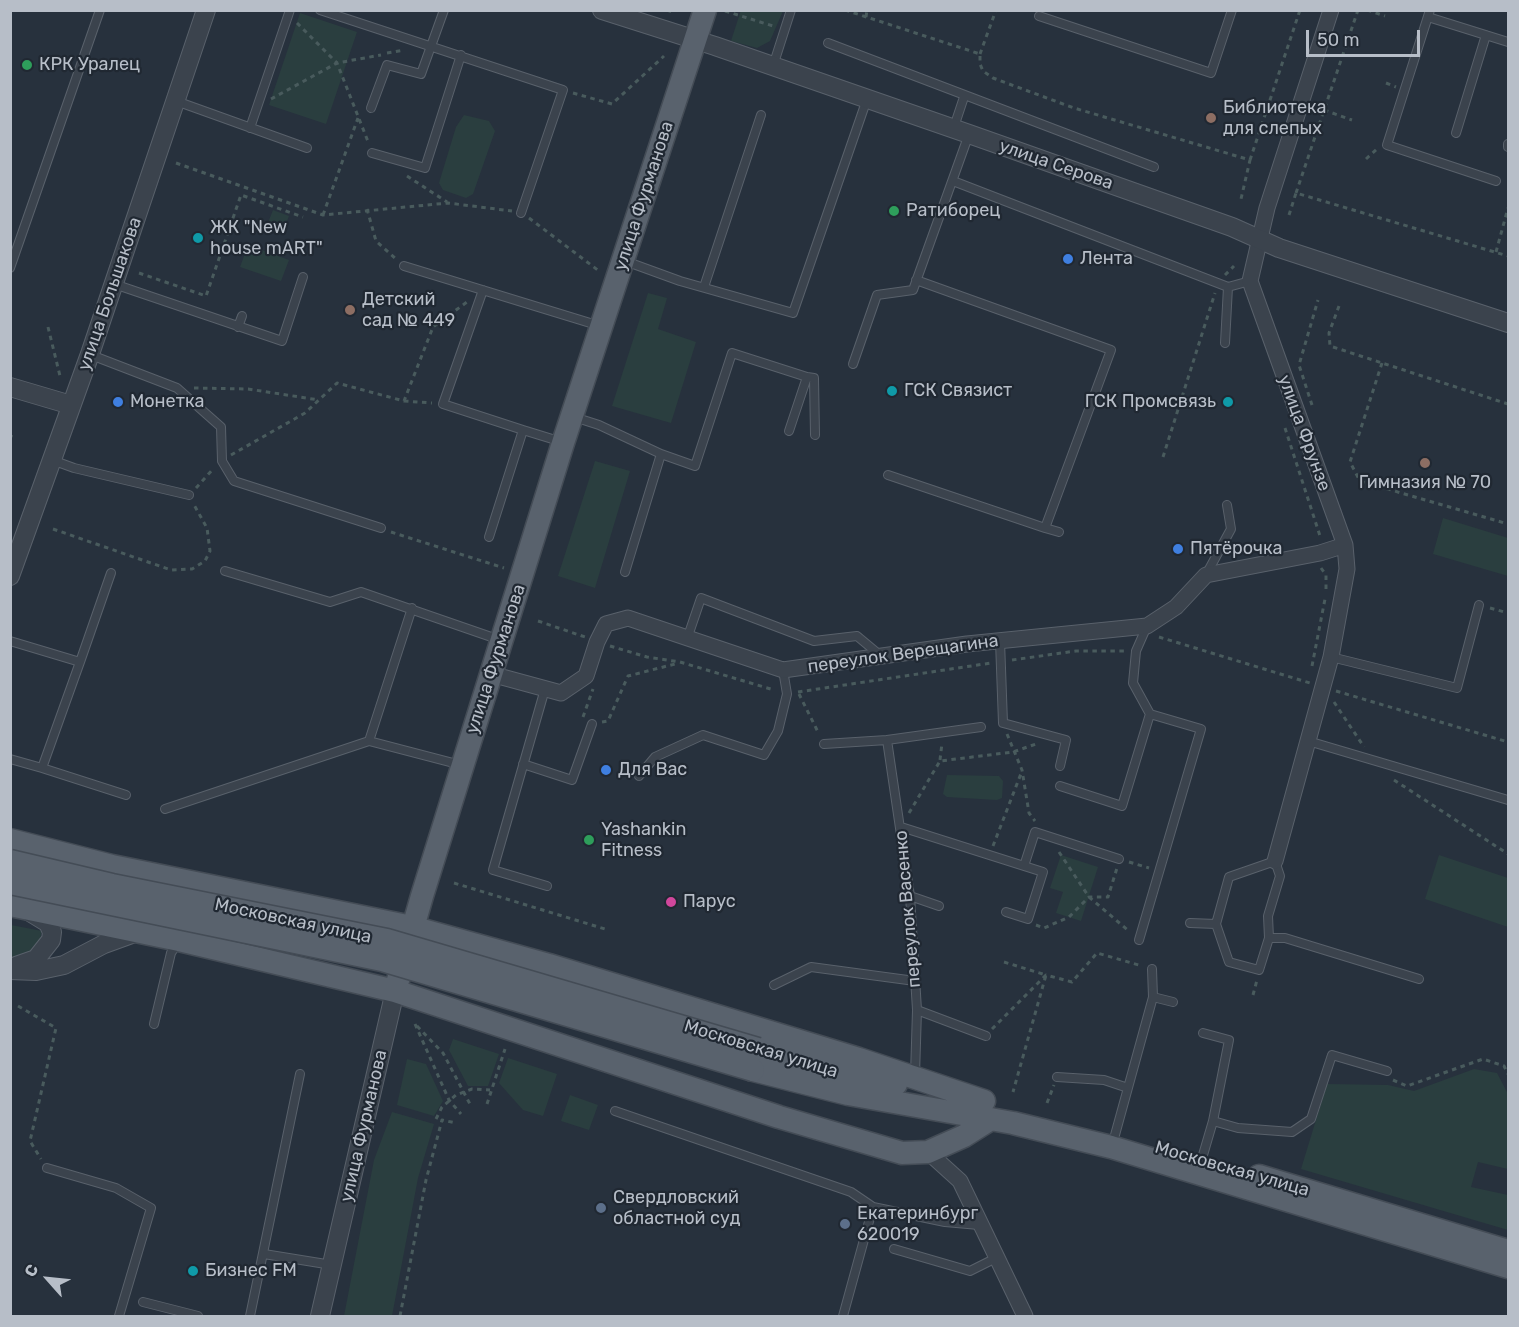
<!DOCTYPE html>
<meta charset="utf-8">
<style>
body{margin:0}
#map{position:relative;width:1519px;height:1327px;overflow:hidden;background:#27313d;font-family:Rubik,sans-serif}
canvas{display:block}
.frame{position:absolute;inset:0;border:12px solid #b7bec8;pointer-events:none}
.north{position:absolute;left:18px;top:1249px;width:60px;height:60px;-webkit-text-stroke:4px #202832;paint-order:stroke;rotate:297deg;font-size:16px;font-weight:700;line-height:24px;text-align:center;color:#b7bec8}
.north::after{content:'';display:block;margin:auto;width:21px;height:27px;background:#b7bec8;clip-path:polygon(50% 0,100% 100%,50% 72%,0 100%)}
.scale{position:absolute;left:1306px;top:30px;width:114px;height:27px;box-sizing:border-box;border:3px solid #b7bec8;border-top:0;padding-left:8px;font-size:18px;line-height:21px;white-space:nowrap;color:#b7bec8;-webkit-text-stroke:4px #202832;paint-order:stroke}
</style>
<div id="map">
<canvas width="1519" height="1327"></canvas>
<div class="frame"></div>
<div class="north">С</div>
<div class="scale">50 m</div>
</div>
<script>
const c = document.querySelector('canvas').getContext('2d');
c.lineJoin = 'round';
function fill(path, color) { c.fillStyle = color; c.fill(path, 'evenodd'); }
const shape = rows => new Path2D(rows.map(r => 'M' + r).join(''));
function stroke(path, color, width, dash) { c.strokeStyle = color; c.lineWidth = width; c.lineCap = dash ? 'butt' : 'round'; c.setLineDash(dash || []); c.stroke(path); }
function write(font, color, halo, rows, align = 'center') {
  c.font = font + ' Rubik,sans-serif'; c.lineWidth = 4.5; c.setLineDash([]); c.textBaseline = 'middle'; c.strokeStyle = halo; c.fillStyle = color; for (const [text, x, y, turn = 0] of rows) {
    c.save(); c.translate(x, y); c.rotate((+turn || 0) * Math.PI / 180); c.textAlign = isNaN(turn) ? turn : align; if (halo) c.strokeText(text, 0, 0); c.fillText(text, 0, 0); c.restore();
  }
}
fill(shape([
 [741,10,783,10,783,11,770,41,757,48,731,41],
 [300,13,357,32,326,124,269,105],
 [464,115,489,121,495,131,473,194,466,198,443,190,439,183,456,127],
 [273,210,289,216,282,234,266,228],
 [248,245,289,260,281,281,240,267],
 [648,293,667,298,658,329,696,342,671,423,612,406],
 [595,461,630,471,595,588,558,576],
 [1443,518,1508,538,1508,576,1433,554],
 [947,775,999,776,1003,781,1002,798,997,800,947,797,943,794],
 [1061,855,1098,867,1081,921,1056,913,1063,892,1050,888],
 [1439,855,1508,878,1508,927,1425,899],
 [11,925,42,931,37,951,11,960],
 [453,1039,499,1054,488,1086,468,1086,449,1050],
 [508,1058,557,1074,543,1116,523,1110,499,1083],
 [407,1059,426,1064,443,1101,434,1116,397,1105],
 [1474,1069,1497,1073,1508,1094,1508,1169,1478,1162,1471,1187,1508,1195,1508,1230,1301,1169,1327,1084,1388,1085,1414,1091],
 [570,1095,598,1105,589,1130,561,1121],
 [392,1112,434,1124,418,1178,392,1316,344,1316,374,1160]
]), '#2a3e3f');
const service = shape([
 [320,10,563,90,521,213],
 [1430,10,1387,145,1496,181],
 [1039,16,1211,73,1232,10],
 [1428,17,1508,42],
 [828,43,1154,167],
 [773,66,791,10],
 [176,101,307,148],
 [371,108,387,65,421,74,444,10],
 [954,127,964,97],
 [250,128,290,10],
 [1456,133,1486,35],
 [1508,147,1508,144],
 [372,153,425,168,461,55],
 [953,181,1228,287,1250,281],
 [625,261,680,281,793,313,867,99],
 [404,266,600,326],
 [10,268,100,10],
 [916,280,1111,350,1045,528,1059,532],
 [114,284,282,341,303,277],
 [704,287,761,115],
 [483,290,443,404,523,430],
 [238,327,242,316],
 [1225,343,1228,287],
 [91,355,177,388,221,427,222,461,234,481,381,528],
 [853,364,877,295,913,290,969,134],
 [807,377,814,378,815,435],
 [574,417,599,425,661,454,625,572],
 [661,454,695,466,732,353,807,377,789,431],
 [52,460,74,468,189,495],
 [888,475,1045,528],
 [489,537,523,430,562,442],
 [225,571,330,602,361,592,500,640],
 [1207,573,1231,529,1227,505],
 [687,639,701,598,814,641,857,636,881,656],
 [10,641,80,662,42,768,10,759],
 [1000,641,1003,723,1066,740,1060,766],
 [1331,657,1457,688,1479,605],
 [80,662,111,573],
 [545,689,493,870,547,886],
 [887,740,910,896,917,1010,915,1075],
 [369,741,412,608],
 [1308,741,1508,800],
 [824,744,887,740,981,727],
 [523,764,572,780,592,724],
 [42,768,126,795],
 [639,776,655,757,703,735,764,755,778,731,787,694,783,670],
 [1060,786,1122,806,1150,714,1133,683,1136,651,1147,626],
 [165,809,369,741,461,765],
 [901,827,1043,872,1028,919,1006,912],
 [1275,861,1280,876,1268,916,1269,938,1259,970,1229,962,1216,924,1229,877,1275,861],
 [1024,866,1035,832,1119,859],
 [910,896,939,906],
 [1190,923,1216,924],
 [1269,938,1285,938,1419,979],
 [1139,940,1201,729,1150,714],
 [1152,969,1153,997],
 [774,985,811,967,915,981],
 [917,1010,986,1036],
 [154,1024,171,953,177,944],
 [1057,1077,1104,1080,1128,1088],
 [615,1111,851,1192,873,1207,945,1222,979,1225],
 [1213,1121,1238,1128,1292,1132,1311,1119,1332,1055,1387,1071],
 [1115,1135,1153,997,1173,1002],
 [47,1168,116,1188,151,1208,119,1316],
 [1198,1172,1213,1121,1229,1040,1203,1033],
 [894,1249,970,1271,996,1258],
 [264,1254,332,1265],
 [143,1302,198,1316],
 [250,1316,300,1074],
 [843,1316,873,1207]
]);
const minor = shape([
 [491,674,561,693,586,676,597,642,606,624,628,618,783,670,967,644,1147,626,1176,607,1206,575,1320,553,1345,545],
 [1275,861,1331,657,1347,569,1345,545,1250,281,1267,208,1331,10],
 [928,1152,960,1181,1025,1316]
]);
const tertiary = shape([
 [602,10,715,46,969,134,1232,227,1279,248,1508,323],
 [10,387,71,405],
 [10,576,90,354,206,10],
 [16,966,36,959,51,940,52,932,48,923,30,912],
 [10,970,36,971,64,965,104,944,137,932],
 [320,1316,395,991]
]);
const primary = shape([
 [10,840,112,866,412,927,549,965,859,1059,984,1101],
 [10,905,179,940,395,991,779,1117,902,1153,928,1152,964,1136,991,1119],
 [395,991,422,896,563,443,705,10],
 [758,1049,853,1076,896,1084],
 [753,1070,848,1094,1013,1123,1111,1147,1508,1267],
 [1259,1176,1508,1251]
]);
stroke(service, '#59616b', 10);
stroke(minor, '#59616b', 17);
stroke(tertiary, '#59616b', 20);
stroke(primary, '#444c56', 25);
stroke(shape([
 [667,10,672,12],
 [845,10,980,54,980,64,983,71,993,78,1074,108,1250,160,1241,199],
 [1367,10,1385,16],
 [725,11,773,26],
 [866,17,867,10],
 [297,23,337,63,369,144],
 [387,53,404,50],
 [980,54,996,10],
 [1386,83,1396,87],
 [573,93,612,104,664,56],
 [271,99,337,63,381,55],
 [1324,110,1352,120],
 [1366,159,1377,149],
 [1250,160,1300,10],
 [176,163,323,215,448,203,512,211],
 [407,176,447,202],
 [1296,193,1358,10],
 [367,209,376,241,397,260],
 [323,215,358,118],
 [1289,215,1296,193,1508,256],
 [529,218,599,271],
 [1496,252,1508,208],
 [139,273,206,296,241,195,303,217],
 [1225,275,1234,266],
 [1339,306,1329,333,1330,346,1508,404],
 [48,327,60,376],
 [1382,363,1350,462,1360,481,1508,524],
 [194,388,248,389,319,400],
 [404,401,432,403],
 [1312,405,1299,365,1318,300],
 [1285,428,1321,539],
 [10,439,12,434],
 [231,455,305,413,337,383,404,401,433,327,467,302],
 [1163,457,1215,293],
 [196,488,214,468],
 [53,529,171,570,192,569,205,561,210,551,207,528,193,503],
 [391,532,504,568],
 [1321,568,1326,575,1326,593],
 [1490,608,1508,613],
 [538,621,585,637],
 [1159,637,1310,683],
 [610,646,647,657,680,662,774,690],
 [1012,660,1076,651,1125,651],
 [1312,666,1325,599],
 [1336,691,1508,742],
 [798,692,991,663],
 [799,694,819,734],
 [1334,702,1364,747],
 [583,717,593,689],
 [602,722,608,721,628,676,679,663],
 [1007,734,1022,770,1029,813,1035,821],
 [940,760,942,743],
 [1394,780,1508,854],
 [909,813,940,761,1013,752,1036,744],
 [993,846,1022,771],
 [1059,852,1089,897,1130,932],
 [1129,862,1149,868],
 [454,883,605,929],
 [1036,925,1044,928,1069,917,1089,897,1108,897,1117,868],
 [1004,962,1046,975,1013,1092],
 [1253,995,1257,980],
 [18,1006,56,1028,30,1141,41,1159],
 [415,1024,449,1100,461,1114],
 [417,1026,443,1053,471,1106],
 [992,1029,1046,975,1072,982,1097,953,1142,966],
 [1393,1080,1407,1086,1483,1059,1504,1066,1508,1074],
 [1047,1103,1054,1085],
 [487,1104,505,1049],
 [436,1119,442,1107,456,1095,472,1089,490,1090],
 [400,1316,426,1180,442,1120,456,1123]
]), '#495b5d', 3, [4.5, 4.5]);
stroke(service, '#3b434d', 8);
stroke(minor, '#3b434d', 15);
stroke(tertiary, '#3b434d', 18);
stroke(primary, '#59626d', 22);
const primaryBridge = shape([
 [10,861,112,885,387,940,758,1049],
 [10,883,382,960,753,1070]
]);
stroke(primaryBridge, '#444c56', 25, []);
stroke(primaryBridge, '#59626d', 22);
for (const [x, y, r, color] of [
 [27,65,6,"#2e9e5b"],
 [1211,118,6,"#8d6e63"],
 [894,211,6,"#2e9e5b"],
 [198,238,6,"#0f9aa8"],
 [1068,259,6,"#3f7fe0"],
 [350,310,6,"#8d6e63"],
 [892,391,6,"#0f9aa8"],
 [118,402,6,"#3f7fe0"],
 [1228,402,6,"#0f9aa8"],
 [1425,463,6,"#8d6e63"],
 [1178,549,6,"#3f7fe0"],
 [606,770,6,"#3f7fe0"],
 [589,840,6,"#2e9e5b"],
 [671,902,6,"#d1479c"],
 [601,1208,6,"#5c6f8a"],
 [845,1224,6,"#5c6f8a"],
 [193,1271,6,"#0f9aa8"]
]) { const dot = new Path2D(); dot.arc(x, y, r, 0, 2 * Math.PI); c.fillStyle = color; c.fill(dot); stroke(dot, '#202832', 2); }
write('18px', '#b7bec8', '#202832', [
 ["КРК Уралец",39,65],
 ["Библиотека",1223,108],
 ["для слепых",1223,129],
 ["Ратиборец",906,211],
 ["ЖК \"New",210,228],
 ["house mART\"",210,249],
 ["Лента",1080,259],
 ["Детский",362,300],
 ["сад № 449",362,321],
 ["ГСК Связист",904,391],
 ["Монетка",130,402],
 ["ГСК Промсвязь",1216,402,"right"],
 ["Гимназия № 70",1425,483,"center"],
 ["Пятёрочка",1190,549],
 ["Для Вас",618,770],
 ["Yashankin",601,830],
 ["Fitness",601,851],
 ["Парус",683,902],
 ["Свердловский",613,1198],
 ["областной суд",613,1219],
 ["Екатеринбург",857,1214],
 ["620019",857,1235],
 ["Бизнес FM",205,1271]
], 'left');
write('18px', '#b7bec8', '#202832', [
 ["улица Серова",1056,165,19],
 ["улица Фурманова",644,196,-72],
 ["улица Большакова",110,294,-71],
 ["улица Фрунзе",1304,433,70],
 ["переулок Верещагина",903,654,-8],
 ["улица Фурманова",496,659,-72],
 ["переулок Васенко",908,909,-95],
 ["Московская улица",293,921,12],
 ["Московская улица",761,1049,17],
 ["улица Фурманова",364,1126,-77],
 ["Московская улица",1232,1169,16]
]);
</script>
